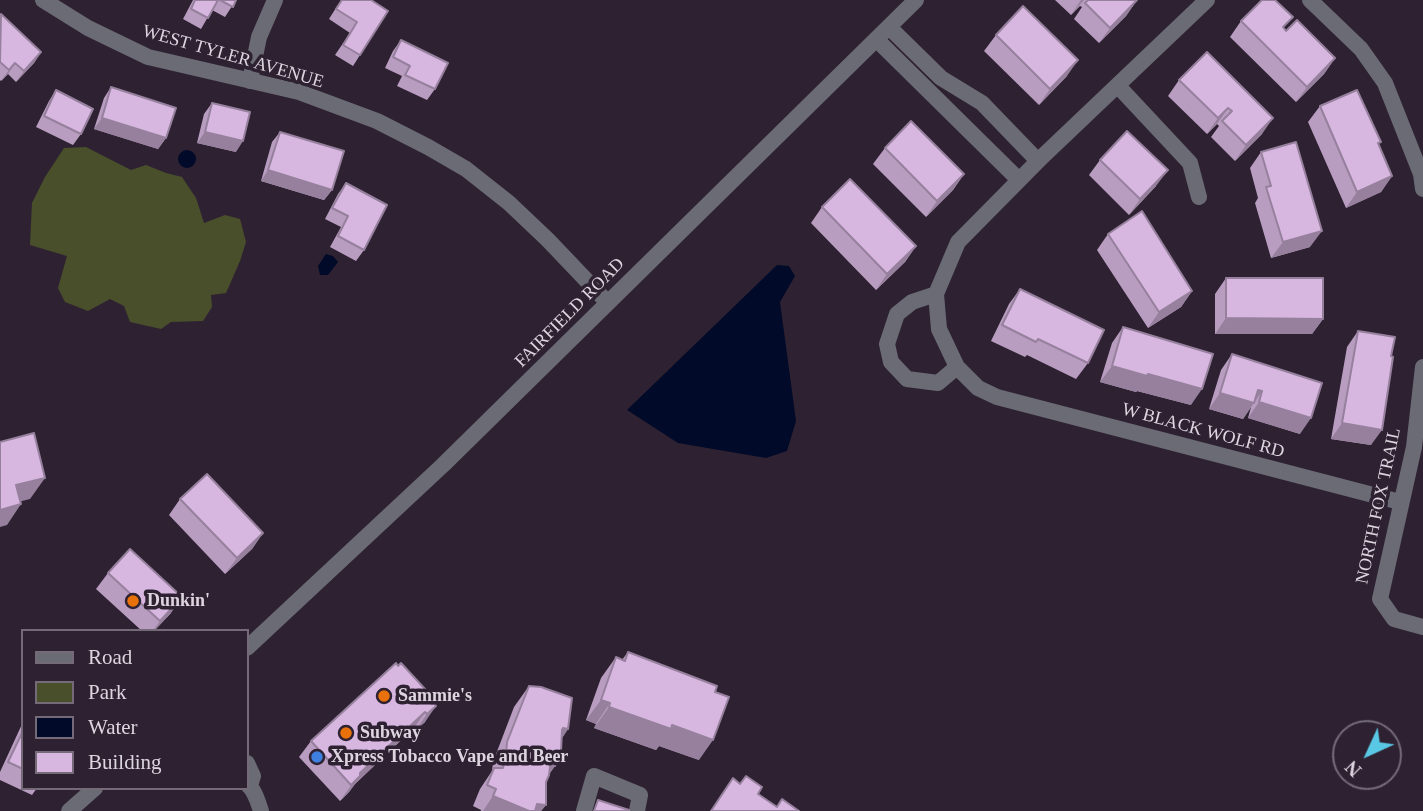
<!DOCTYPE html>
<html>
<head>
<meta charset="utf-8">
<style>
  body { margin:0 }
  #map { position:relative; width:1423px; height:811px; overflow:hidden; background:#2e2232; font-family:"Times New Roman",serif }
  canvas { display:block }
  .legend { position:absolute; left:21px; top:629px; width:228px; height:161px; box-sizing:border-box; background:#2e2232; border:2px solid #746a78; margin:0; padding:9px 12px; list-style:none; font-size:21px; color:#ddd5e0 }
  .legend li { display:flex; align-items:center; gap:14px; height:35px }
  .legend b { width:35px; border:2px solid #746a78 }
  .north { position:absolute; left:1332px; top:720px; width:70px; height:70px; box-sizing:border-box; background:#2e2232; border:2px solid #746a78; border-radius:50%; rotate:225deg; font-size:19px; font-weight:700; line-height:28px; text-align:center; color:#ddd5e0 }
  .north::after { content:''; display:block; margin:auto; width:24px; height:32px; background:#59c8e5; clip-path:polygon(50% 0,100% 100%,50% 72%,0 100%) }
</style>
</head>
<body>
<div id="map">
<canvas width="1423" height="811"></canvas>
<ul class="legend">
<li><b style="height:9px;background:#6b6b75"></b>Road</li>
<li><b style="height:19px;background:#4a4f2b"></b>Park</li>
<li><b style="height:19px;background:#010a29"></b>Water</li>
<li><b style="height:19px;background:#d7b7e0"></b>Building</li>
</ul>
<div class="north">N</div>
</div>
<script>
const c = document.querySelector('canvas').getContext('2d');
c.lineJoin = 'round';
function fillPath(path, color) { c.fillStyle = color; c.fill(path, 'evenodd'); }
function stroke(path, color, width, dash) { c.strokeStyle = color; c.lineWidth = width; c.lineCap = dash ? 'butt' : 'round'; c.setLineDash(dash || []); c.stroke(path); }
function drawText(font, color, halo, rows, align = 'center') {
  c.font = font + ' "Times New Roman",serif'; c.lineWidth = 7; c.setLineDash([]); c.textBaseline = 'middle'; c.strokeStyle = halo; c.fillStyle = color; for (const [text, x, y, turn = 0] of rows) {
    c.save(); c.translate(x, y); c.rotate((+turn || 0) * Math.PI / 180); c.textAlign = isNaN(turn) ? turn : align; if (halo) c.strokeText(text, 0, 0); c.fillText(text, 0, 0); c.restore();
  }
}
const green = new Path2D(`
  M86 147 131 170 146 165 166 173 182 177 196 198 204 223 225 215 240 219 246 242 240 261 226 293 211 295 212 307 203 321 171 322 161 329 130 322 124 306 110 299 88 311 65 302 58 288 67 256 30 245 32 203 45 177 64 148Z`);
const water = new Path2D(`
  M178 159a9 9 0 1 1 18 0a9 9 0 1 1-18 0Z
  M326 254 333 256 338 262 328 275H320L318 266Z
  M777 265 789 266 795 276 780 302 796 421 787 451 766 458 678 443 627 410Z`);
const minor = new Path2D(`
  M43 0 88 28 148 57 299 92 377 121 428 147 466 169 509 203 548 240 608 303
  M1207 0 1042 157 958 242 936 294 939 329 957 367 978 388 997 397 1400 502
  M1310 0 1361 49 1385 83 1421 174 1423 189
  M889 27 941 78 982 103 1038 161
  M876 39 1019 180
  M250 81 259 37 275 0
  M1118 86 1190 163 1199 197
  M936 294 912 302 897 314 887 344 891 362 907 379 938 383 957 367
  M1423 367 1414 447 1380 599 1394 619 1423 627
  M247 648 443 465 916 0
  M247 763 253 776 250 786
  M247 784C255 790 258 802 261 811
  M69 811 95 788
  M584 811 594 776 640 795 637 811`);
const wall = new Path2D(`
  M193 0H236L225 17 212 10 201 29 183 19Z
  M341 0H371L360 55 353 66 335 55 350 33 329 19Z
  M1055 0H1137L1126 16 1099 43 1074 19 1082 7 1080 6 1071 15Z
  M0 15 41 52 34 63 16 82 8 74 1 81 0 80Z
  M1241 21 1284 29 1335 58 1324 74 1296 102 1230 37Z
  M996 35 1067 76 1039 105 984 51Z
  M401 40 435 89 427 100 397 86 402 76 385 68 393 51Z
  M1207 52 1262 134 1235 161 1211 137 1219 126 1217 124 1207 134 1168 96 1179 80Z
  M111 87 166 138 158 149 94 129 104 98Z
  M56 90 81 134 73 145 36 127 49 101Z
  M212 103 236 152 197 143 204 114Z
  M1320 106 1379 145 1392 176 1381 192 1346 208 1308 122Z
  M280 132 332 190 324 200 261 181 272 142Z
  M885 148 964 174 953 190 926 217 873 164Z
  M1261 152 1310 247 1271 258 1255 203 1258 198 1250 168Z
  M1100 160 1156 186 1129 215 1089 175Z
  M346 183 364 250 356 261 330 247 341 227 325 219 338 194Z
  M822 207 916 246 905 262 876 290 811 223Z
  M1108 234 1192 291 1181 307 1148 328 1097 250Z
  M1226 278 1323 319 1312 334H1215V294Z
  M1020 289 1088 363 1076 379 1027 355 1025 357 991 341 1009 304Z
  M1123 327 1191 405 1137 391 1136 392 1100 382 1112 343Z
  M1358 331 1391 356 1371 445 1331 439 1347 347Z
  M1232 354 1300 434 1248 418 1251 407 1243 419 1209 409 1221 370Z
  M180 499 263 533 252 549 225 574 169 515Z
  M108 573 171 613 154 631H142L96 589Z
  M628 652 699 760 659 746 656 750 594 728 596 724 586 720 601 678 616 657 622 660Z
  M529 686 568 729 562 738 555 766 549 774 546 782V805L541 811H481V810L473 806 480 789 492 771 493 762 514 707Z
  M434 704 425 722 416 730 414 728 355 784 349 792 340 801 299 757 311 741Z
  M23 722V788H37L32 795 0 780V772Z`);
const shadedWall = new Path2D(`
  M1081 0H1084L1071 15Z
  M1137 0 1126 16 1099 43 1110 28Z
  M41 52 34 63 16 82 24 71Z
  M1335 58 1324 74 1296 102 1307 87Z
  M1078 60 1067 76 1039 105 1050 89Z
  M15 63 8 74 1 81 9 70Z
  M1228 108 1217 124 1207 134 1218 118Z
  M102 118 166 138 158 149 94 129Z
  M1273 118 1262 134 1235 161 1246 145Z
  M205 132 243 141 236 152 197 143Z
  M268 170 332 190 324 200 261 181Z
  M1168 170 1156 186 1129 215 1140 199Z
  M964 174 953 190 926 217 937 201Z
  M1392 176 1381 192 1346 208 1357 192Z
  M1322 231 1310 247 1271 258 1283 242Z
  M916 246 905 262 876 290 887 274Z
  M1192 291 1181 307 1148 328 1159 312Z
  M1226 318 1323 319 1312 334H1215Z
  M1112 366 1148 374 1202 389 1191 405 1137 391 1136 392 1100 382Z
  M1258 390 1262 391 1243 419 1209 409 1220 393Z
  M1259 402 1311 418 1300 434 1248 418Z
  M1342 423 1382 430 1371 445 1331 439Z
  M45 478 30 499 2 506 16 485Z
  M21 504 7 525 0 527V510Z
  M263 533 252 549 225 574 237 558Z
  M182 597 171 613 154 631H153L160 621Z
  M601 700 610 703 596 724 586 720Z
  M436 706 425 722 416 730 427 714Z
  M609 707 672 725 713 740 699 760 659 746 656 750 594 728Z
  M425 712 414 728 355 784 349 792 340 801 360 773Z
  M563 728 568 729 554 750Z
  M550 766H555L540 787Z
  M493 796 529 811H483Z
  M537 804 546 805 541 811H533Z`);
const building = new Path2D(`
  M195 0H218L208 18 191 9Z
  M220 0H236L233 7Z
  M342 0H371L388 11 360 55 343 45 357 22 336 9Z
  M1088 0H1137L1110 28 1085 3Z
  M1262 0H1275L1293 17 1283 27 1286 31 1297 20 1335 58 1307 87 1241 21Z
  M1023 6 1078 60 1050 89 996 35Z
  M1 14 41 52 24 71 15 63 9 70 0 62Z
  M401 40 448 63 435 89 405 75 410 66 393 57Z
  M1207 52 1273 118 1246 145 1222 121 1232 111 1228 108 1218 118 1179 80Z
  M111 87 176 108 166 138 102 118Z
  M56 90 93 109 81 134 44 116Z
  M1357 90 1381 142 1378 143 1392 176 1357 192 1320 106Z
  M212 103 250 112 243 141 205 132Z
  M911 121 964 174 937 201 885 148Z
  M1127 131 1168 170 1140 199 1100 160Z
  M280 132 344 151 332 190 268 170Z
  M1296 142 1322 231 1283 242 1266 187 1271 186 1261 152Z
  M850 179 916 246 887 274 822 207Z
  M346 183 387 205 364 250 338 236 348 216 332 208Z
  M1142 211 1192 291 1159 312 1108 234Z
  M1226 278H1323V319L1226 318Z
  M1020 289 1104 330 1088 363 1038 339 1036 342 1002 325Z
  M1123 327 1213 354 1202 389 1148 374 1147 376 1112 366Z
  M1358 331 1395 337 1391 356 1393 357 1382 430 1342 423Z
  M1232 354 1322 383 1311 418 1259 402 1262 391 1258 390 1254 403 1220 393Z
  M34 433 45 478 16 485 21 504 0 510V442Z
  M207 474 263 533 237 558 180 499Z
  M130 549 182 597 160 621 108 573Z
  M628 652 717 686 715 692 729 697 713 740 672 725 671 729 609 707 610 703 601 700 616 657 625 661Z
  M396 663 398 666 401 663 436 701 434 703 436 706 427 714 425 712 360 773V776L351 785 311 741Z
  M529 686 541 687 572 698 568 729 563 728 562 730 561 752 555 766H550L549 775 546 782V805L537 804 535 811H529L493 796 496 789 487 785 494 768H503L506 755 507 742Z
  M23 731V769L8 762Z
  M746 776 762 787 758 794 777 807 782 799 799 811H711L733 778 740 784Z
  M598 800 629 810V811H594Z`);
const markers = [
  [133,601,7,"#e8710a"],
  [384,696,7,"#e8710a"],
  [346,733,7,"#e8710a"],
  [317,757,7,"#3f7fe0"]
];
const streetNames = [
  ["WEST TYLER AVENUE",233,57,16],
  ["FAIRFIELD ROAD",570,313,-45],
  ["W BLACK WOLF RD",1203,431,15],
  ["NORTH FOX TRAIL",1379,506,-78]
];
const poiNames = [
  ["Dunkin'",147,601],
  ["Sammie's",398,696],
  ["Subway",360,733],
  ["Xpress Tobacco Vape and Beer",331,757]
];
fillPath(green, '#4a4f2b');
fillPath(water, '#010a29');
stroke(minor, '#6b6b75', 16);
fillPath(wall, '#b99dc1');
fillPath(shadedWall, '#96809d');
fillPath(building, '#d7b7e0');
stroke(building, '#96809d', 2);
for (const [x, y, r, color] of markers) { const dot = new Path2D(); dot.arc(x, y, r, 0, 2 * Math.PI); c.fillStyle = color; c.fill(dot); stroke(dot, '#2e2232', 2.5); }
drawText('18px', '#ddd5e0', '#2e2232', streetNames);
drawText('bold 18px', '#ddd5e0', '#2e2232', poiNames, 'left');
</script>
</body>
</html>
